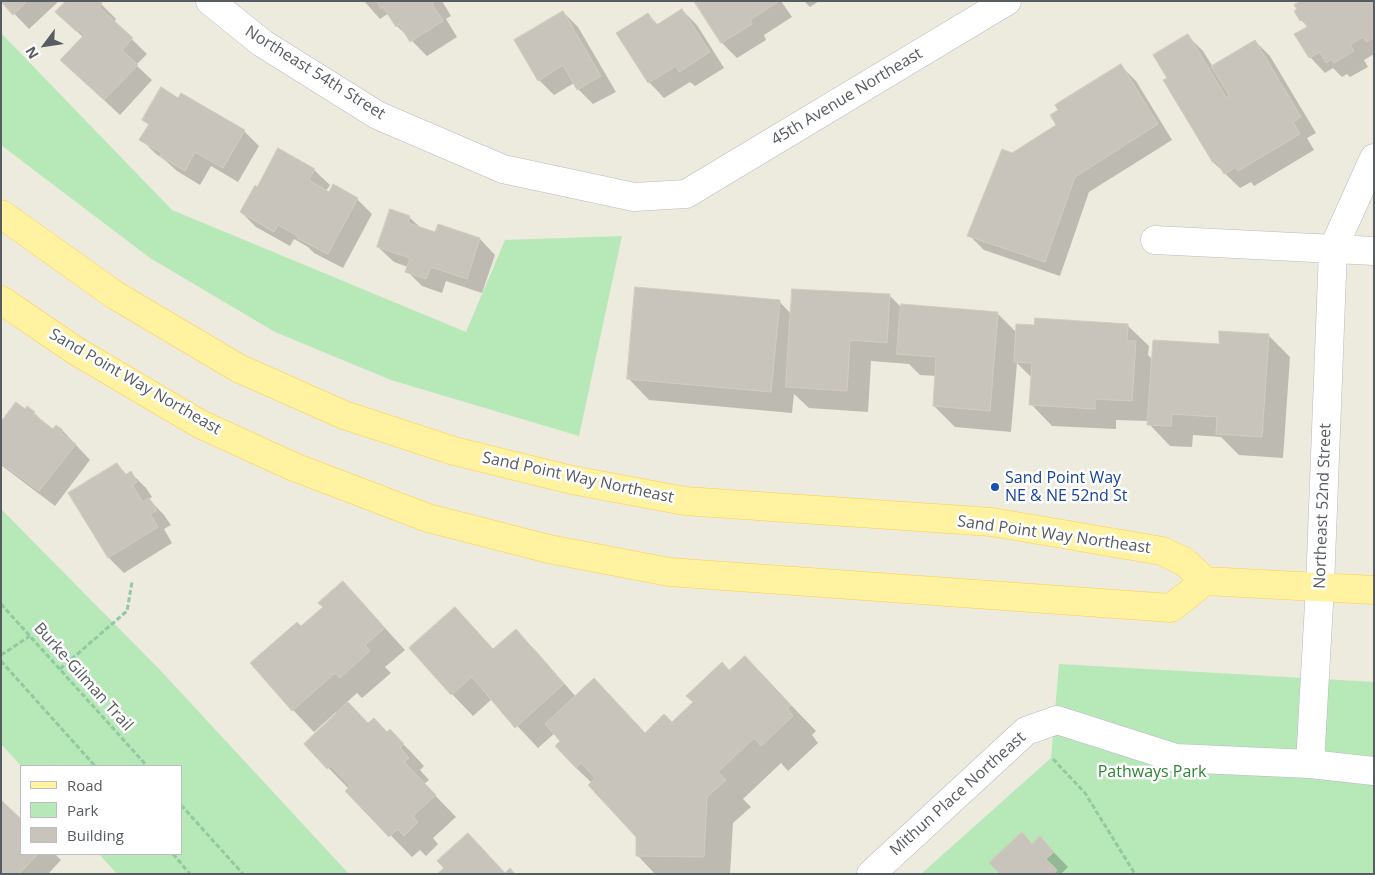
<!DOCTYPE html>
<html>
<head>
<meta charset="utf-8">
<style>
  body { margin:0 }
  #map { position:relative; width:1375px; height:875px; overflow:hidden; background:#edeade; font-family:"Open Sans",sans-serif }
  canvas { display:block }
  .frame { position:absolute; inset:0; border:2px solid #575c61; pointer-events:none }
  .legend { position:absolute; left:20px; top:765px; width:162px; height:90px; box-sizing:border-box; background:#fff; border:1px solid #bcbec0; margin:0; padding:6px 9px; list-style:none; font-size:15px; color:#575c61 }
  .legend li { display:flex; align-items:center; gap:10px; height:25px }
  .legend b { width:25px; border:1px solid #bcbec0 }
  .north { position:absolute; left:20px; top:20px; width:50px; height:50px; -webkit-text-stroke:4px #fff; paint-order:stroke; rotate:239deg; font-size:14px; font-weight:700; line-height:20px; text-align:center; color:#575c61 }
  .north::after { content:''; display:block; margin:auto; width:18px; height:22px; background:#575c61; clip-path:polygon(50% 0,100% 100%,50% 72%,0 100%) }
</style>
</head>
<body>
<div id="map">
<canvas width="1375" height="875"></canvas>
<div class="frame"></div>
<ul class="legend">
<li><b style="height:6px;background:#fff2a1"></b>Road</li>
<li><b style="height:14px;background:#b7e8b8"></b>Park</li>
<li><b style="height:14px;background:#c8c4bb"></b>Building</li>
</ul>
<div class="north">N</div>
</div>
<script>
const c = document.querySelector('canvas').getContext('2d');
c.lineJoin = 'round';
function fillPath(path, color) { c.fillStyle = color; c.fill(path, 'evenodd'); }
function stroke(path, color, width, dash) { c.strokeStyle = color; c.lineWidth = width; c.lineCap = dash ? 'butt' : 'round'; c.setLineDash(dash || []); c.stroke(path); }
function drawText(font, color, halo, rows, align = 'center') {
  c.font = font + ' "Open Sans",sans-serif'; c.lineWidth = 5; c.setLineDash([]); c.textBaseline = 'middle'; c.strokeStyle = halo; c.fillStyle = color; for (const [text, x, y, turn = 0] of rows) {
    c.save(); c.translate(x, y); c.rotate((+turn || 0) * Math.PI / 180); c.textAlign = isNaN(turn) ? turn : align; if (halo) c.strokeText(text, 0, 0); c.fillText(text, 0, 0); c.restore();
  }
}
const green = new Path2D(`
  M1 33 172 210 466 332 505 240 622 236 579 436 391 380 275 332 150 258 1 145Z
  M1 509 161 671 349 874H117L99 854H181V766H21L1 744Z
  M1059 664 1374 682V874H921L1051 758Z`);
const shadow = new Path2D(`
  M2 1H59L29 29Z
  M98 1 116 19 114 22 147 54 136 65 152 80 120 115 77 75 83 37 72 27Z
  M364 1H442L451 16 446 19 457 37 427 56 397 26 389 13 380 19Z
  M696 1H781L792 17 764 35 766 40 737 58 722 43Z
  M804 1H819L810 7Z
  M1374 1V54L1364 60 1368 67 1350 77 1347 74 1342 77 1333 68 1325 73 1310 57 1308 27 1301 20 1295 11Z
  M682 10 697 25 724 68 695 86 690 82 664 98 649 82 618 33 648 14 658 25Z
  M563 12 578 27 616 92 593 104 578 89 574 83 554 95 539 80Z
  M1188 36 1203 51 1213 67 1255 41 1270 56 1316 133 1307 138 1314 150 1254 186 1251 182 1240 188 1214 163 1165 81 1169 78Z
  M1121 66 1136 81 1172 140 1089 192 1060 276 984 250 969 235 1012 154 1058 125 1060 110Z
  M182 94 244 131 259 146 238 182 211 166 200 185 177 171 166 161 156 154 141 139 149 125 144 119 179 100Z
  M279 150 314 170 330 185 326 191 330 193 334 186 357 199 372 214 343 268 314 253 308 247 294 239 290 246 256 227 241 212 257 188Z
  M409 217 421 228 436 234 439 226 480 239 495 255 482 293 446 281 442 293 422 286 407 271 408 267 394 262 378 247Z
  M890 296 902 308 997 313 1017 333 1127 325 1149 346 1148 355 1153 360 1268 335 1290 357 1283 458 1239 455 1221 437 1193 435 1192 447 1170 446 1149 424V421L1116 420V429L1052 426 1031 404 1032 378 1017 363 1011 432 955 427 934 406 936 376 920 375 909 364 871 361 868 412 809 408 794 394 792 413 649 400 628 378 779 301 791 314Z
  M25 410 34 413 53 430 56 426 63 431 90 460 55 506 1 465V424Z
  M117 464 127 475 131 473 146 488 152 497 149 499 164 515 171 525 164 529 172 543 124 573 109 558 70 494Z
  M343 582 405 650 385 667 391 673 362 698 357 693 347 702 369 724 388 733 390 731 411 752 424 766 420 770 429 780 424 784 456 817 433 838 438 844 426 856 420 850 412 857 347 791 349 789 305 744 338 714 336 712 314 732 293 710 301 627 324 607Z
  M455 608 494 650 516 631 537 652 576 697 620 706 646 734 672 724 745 657 816 731 812 735 818 743 788 771 781 763 743 799 751 807 733 823 730 874H655L638 856V836L592 783 576 768 562 741 555 733 538 748 492 699 473 716 452 694Z
  M1 802 21 821V854H55L61 860 48 874H1Z
  M1040 838 1068 867 1061 874H1001Z`);
const building = new Path2D(`
  M1 1H27L13 15Z
  M66 1H100L102 3 99 7 133 38 122 50 138 65 104 100 60 60 84 35 78 29 77 32 55 12Z
  M377 1H435L432 4 443 21 410 42 399 24 396 27 383 7 381 8Z
  M694 1H777L778 2 750 20 752 24 721 43Z
  M1301 1H1374V38L1366 42 1363 37 1350 45 1354 51 1334 63 1332 59 1326 63 1320 52 1309 58 1294 34 1307 27 1303 19 1300 21 1294 11 1297 9 1294 5Z
  M682 9 710 52 679 72 676 66 648 83 616 33 648 13 656 25Z
  M563 11 601 76 577 90 563 65 538 81 514 40Z
  M1188 34 1226 97 1229 95 1211 66 1255 40 1301 117 1293 122 1300 134 1238 171 1236 167 1224 174 1216 161 1213 163 1163 80 1167 78 1153 55Z
  M1121 64 1158 124 1075 177 1045 262 967 236 1002 149 1012 153 1056 125 1050 115 1058 110 1055 105Z
  M161 87 178 98 181 93 245 130 223 168 195 152 185 171 160 156 162 153 139 140 149 124 142 120Z
  M278 148 315 169 309 180 329 192 333 184 358 198 328 254 297 238 298 236 278 225 274 232 240 212 255 185 257 187Z
  M390 209 410 216 408 223 435 232 438 224 480 238 467 279 431 267 426 279 405 272 410 258 377 247Z
  M635 287 780 300 771 392 627 379Z
  M792 289 890 294 887 343 850 340 847 391 786 387Z
  M901 304 998 312 990 411 933 406 936 357 897 354Z
  M1035 318 1128 324 1127 341H1136L1132 401 1095 399V409L1029 405 1032 363 1014 362 1016 324 1034 325Z
  M1219 331 1269 334 1262 437 1216 434 1217 417 1172 414 1171 426 1147 425 1153 340 1219 344Z
  M16 402 25 409 27 406 35 412 33 414 53 429 56 425 63 430 61 433 76 444 39 491 1 463V422Z
  M117 463 125 475 131 471 137 482 132 485 143 502 149 498 157 510 150 514 158 527 108 558 68 493Z
  M343 581 385 628 365 645 370 651 340 678 335 673 292 711 250 663 297 622 301 626 323 607 318 603Z
  M455 607 493 649 516 629 564 684 515 728 472 677 451 695 409 648Z
  M745 656 791 705 787 708 793 716 761 746 754 738 718 772 726 780 707 797 704 857 636 856V837L588 785 595 778 581 763 576 768 555 746 560 741 545 724 594 678 645 733 664 714 672 722 693 702 686 696 722 662 729 670Z
  M348 702 368 723 374 718 387 732 390 729 404 744 400 748 409 758 404 762 436 795 413 816 418 822 404 836 398 829 389 837 345 791 350 786 331 766 327 769 304 744Z
  M1 800 21 819V854H38L19 874H1Z
  M1022 832 1032 844 1040 836 1054 852 1046 859 1057 870 1054 874H1000L989 863Z
  M468 833 505 873 510 868 515 874H437L444 868 437 861Z`);
const path = new Path2D(`
  M1 604 147 766
  M1 655 30 636
  M1 661 95 766
  M60 669 127 611 132 582
  M1053 759 1085 793 1135 874
  M181 805 243 874
  M173 854 190 874`);
const street = new Path2D(`
  M210 1 262 43 377 115 503 169 634 197 686 194 1007 1
  M1155 240 1374 251
  M1310 764 1320 586 1333 249 1374 158
  M871 874 1026 731 1057 720 1176 758 1310 764 1374 771`);
const primary = new Path2D(`
  M1 214 115 295 238 368 344 415 454 451 572 480 685 501 992 522 1162 551 1185 562 1205 581
  M1 300 76 351 200 424 294 467 428 518 549 549 669 572 1171 608 1205 581 1374 590`);
const markers = [
  [995,487,5,"#1a4fb4"]
];
const streetNames = [
  ["Northeast 54th Street",315,73,32],
  ["45th Avenue Northeast",847,97,-31],
  ["Sand Point Way Northeast",135,382,30],
  ["Sand Point Way Northeast",578,478,12],
  ["Northeast 52nd Street",1323,506,-88],
  ["Sand Point Way Northeast",1054,535,8],
  ["Burke-Gilman Trail",83,677,48],
  ["Mithun Place Northeast",958,794,-42]
];
const transitNames = [
  ["Sand Point Way",1005,478],
  ["NE & NE 52nd St",1005,496]
];
const parkNames = [
  ["Pathways Park",1152,772]
];
fillPath(green, '#b7e8b8');
fillPath(shadow, '#0003');
fillPath(building, '#c8c4bb');
stroke(building, '#d2ccbc', 1);
stroke(street, '#b7babf', 29);
stroke(primary, '#ffcf45', 29);
stroke(path, '#90c9a2', 3, [5, 2.5]);
stroke(street, '#fff', 28);
stroke(primary, '#fff2a1', 28);
for (const [x, y, r, color] of markers) { const dot = new Path2D(); dot.arc(x, y, r, 0, 2 * Math.PI); c.fillStyle = color; c.fill(dot); stroke(dot, '#fff', 2); }
drawText('16px', '#575c61', '#fff', streetNames);
drawText('16px', '#164399', '#fff', transitNames, 'left');
drawText('16px', '#2b8531', '#fff', parkNames);
</script>
</body>
</html>
